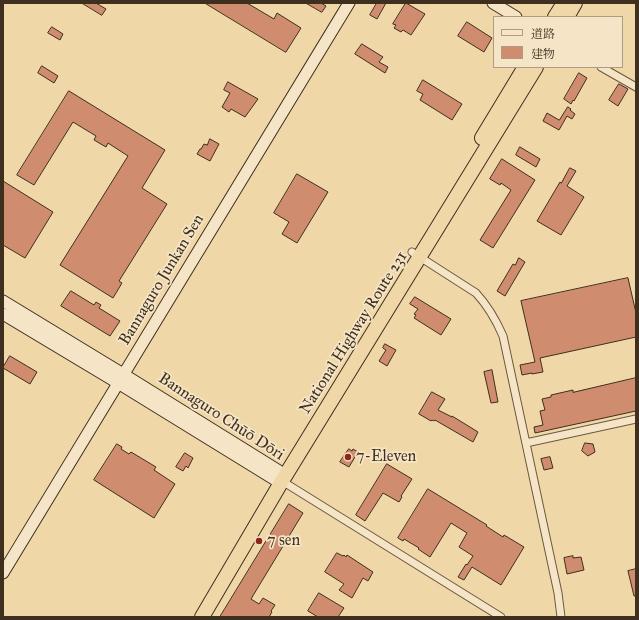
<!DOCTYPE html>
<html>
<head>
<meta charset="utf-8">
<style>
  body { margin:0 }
  #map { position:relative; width:639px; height:620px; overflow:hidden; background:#f0d7a8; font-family:"IM FELL Great Primer","Noto Serif JP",serif }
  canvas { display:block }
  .frame { position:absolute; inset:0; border:4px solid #3e2f1f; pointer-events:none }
  .legend { position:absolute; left:493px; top:16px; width:130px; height:52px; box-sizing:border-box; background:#f5e5c6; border:1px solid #ac9c83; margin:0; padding:5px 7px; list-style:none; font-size:12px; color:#3e2f1f }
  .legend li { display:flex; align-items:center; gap:8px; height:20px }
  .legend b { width:20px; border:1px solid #ac9c83 }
</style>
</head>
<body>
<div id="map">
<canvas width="639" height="620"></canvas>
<div class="frame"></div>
<ul class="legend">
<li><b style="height:5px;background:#f5e5c6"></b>道路</li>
<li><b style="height:11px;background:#cf8c6e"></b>建物</li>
</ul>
</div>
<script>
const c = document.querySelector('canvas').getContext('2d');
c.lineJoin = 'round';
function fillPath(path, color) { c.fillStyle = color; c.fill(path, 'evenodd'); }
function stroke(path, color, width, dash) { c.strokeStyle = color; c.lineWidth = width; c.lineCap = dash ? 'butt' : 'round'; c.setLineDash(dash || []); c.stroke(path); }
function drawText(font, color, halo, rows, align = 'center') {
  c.font = font + ' "IM FELL Great Primer",serif'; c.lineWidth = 3.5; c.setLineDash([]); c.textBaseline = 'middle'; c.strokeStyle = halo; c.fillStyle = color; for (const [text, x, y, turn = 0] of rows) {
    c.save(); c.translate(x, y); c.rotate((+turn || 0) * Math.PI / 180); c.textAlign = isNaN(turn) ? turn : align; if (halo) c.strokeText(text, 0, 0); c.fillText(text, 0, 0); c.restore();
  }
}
const building = new Path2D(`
  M82 3H96L106 9 102 15Z
  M205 3H247L274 19 277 13 301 28 286 52Z
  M306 3H321L326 6 322 12Z
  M377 3H386L377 19 370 15Z
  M406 3 425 14 411 35 403 30 401 32 394 28 396 25 393 24Z
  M467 22 492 38 484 52 458 36Z
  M52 27 63 34 60 40 48 33Z
  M362 44 383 57 379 62 388 67 385 73 355 54Z
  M42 66 58 76 54 83 38 73Z
  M579 73 587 78 574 101 573 100 571 104 564 99Z
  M423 80 462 104 452 120 420 100 423 94 417 91Z
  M228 82 258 99 245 117 231 109 229 112 222 107 230 93 224 90Z
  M619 84 628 89 618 106 609 100Z
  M69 91 165 150 142 188 167 204 119 281 122 283 113 298 60 265 128 156 108 143 106 147 94 140 96 136 73 122 34 185 17 175Z
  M568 107 571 109 570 110 575 114 572 119 567 116 559 130 543 121 547 113 559 120Z
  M210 139 219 144 210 161 197 154 200 149H201L204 144 207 145Z
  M520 147 540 159 536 167 516 155Z
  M502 159 535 180 493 248 480 240 511 190 501 183 500 185 490 179Z
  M570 168 576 171 567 186 584 197 561 235 537 221 560 182 561 183Z
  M297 174 328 192 297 243 282 234 289 222 274 213Z
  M3 181 53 212 25 258 3 245Z
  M519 258 525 262 505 296 497 291 513 264 515 265Z
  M628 278 636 313V337L540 358 543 372 532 374V373L522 375 520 365 535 362 521 301Z
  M71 291 94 305 96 302 101 305 99 308 120 321 110 336 61 306Z
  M415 297 451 319 441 335 414 318 416 315 414 314 418 309 410 304Z
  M385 344 396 350 387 366 379 361 386 350 383 348Z
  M10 356 37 372 30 384 3 368Z
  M492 370 498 402 491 403 484 372Z
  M636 378V411L535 433 534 427 543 425 540 411 545 410 542 399 551 397V395L573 390V392Z
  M432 392 445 399 438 410 452 417V416L478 432 473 442 435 420 434 421 432 420 431 421 419 414Z
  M585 443 593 444 595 452 588 456 582 451Z
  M117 444 122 447 121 449 129 454 131 452 156 467 154 470 175 484 154 518 94 480Z
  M349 449 352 451 353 449 358 452 349 467 340 462Z
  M185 453 193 458 188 468 186 466 183 471 176 467Z
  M550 457 553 468 544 470 541 459Z
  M387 464 412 479 401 496 402 497 399 502 383 493 365 521 356 515Z
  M428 489 487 525 486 526 503 537 504 535 524 547 501 585 472 567 464 580 458 577 466 564 467 565 473 556 459 547 467 533 451 523 430 557 418 549 419 548 404 539 403 541 398 538Z
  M289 504 303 513 251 599 259 604 263 598 275 605 271 611 272 612 269 617H220Z
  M337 553 343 556 344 555 346 557 347 555 373 572 368 581 363 578 352 598 339 590 344 584 325 572Z
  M573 556V558L581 557 584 570 567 574 564 558Z
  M636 569V596H634L628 571Z
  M319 593 344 608 338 617H318L308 611Z`);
const street = new Path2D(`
  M601 67 636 87
  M412 252 476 293C488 306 496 320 503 336L558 593 561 617
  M526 443 636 419
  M282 481 501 617`);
const secondary = new Path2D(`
  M493 3 516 17
  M3 301 123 374 279 471 282 481
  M3 314 118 383 274 479 282 481
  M3 573 349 3`);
const highway = new Path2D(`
  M555 17 564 3
  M567 17 575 3
  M482 138 525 67
  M202 617 282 481 536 67`);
const markers = [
  [348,457,4,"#8f2418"],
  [259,541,4,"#8f2418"]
];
const streetNames = [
  ["Bannaguro Junkan Sen",162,280,-59],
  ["National Highway Route 231",354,333,-58],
  ["Bannaguro Chūō Dōri",221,417,33]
];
const poiNames = [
  ["7-Eleven",356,457],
  ["7 sen",267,541]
];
fillPath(building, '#cf8c6e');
stroke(building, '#3e2f1f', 1);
stroke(street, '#6a5941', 9);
stroke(secondary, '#3e2f1f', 13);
stroke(highway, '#3e2f1f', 16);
stroke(street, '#f5e5c6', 7);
stroke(secondary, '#f5e5c6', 11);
stroke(highway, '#f0d7a8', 14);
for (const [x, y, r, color] of markers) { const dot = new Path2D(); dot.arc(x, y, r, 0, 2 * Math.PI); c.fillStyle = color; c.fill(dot); stroke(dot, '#f5e5c6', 1.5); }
drawText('16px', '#3e2f1f', '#f5e5c6', streetNames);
drawText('16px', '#3e2f1f', '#f5e5c6', poiNames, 'left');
</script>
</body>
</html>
